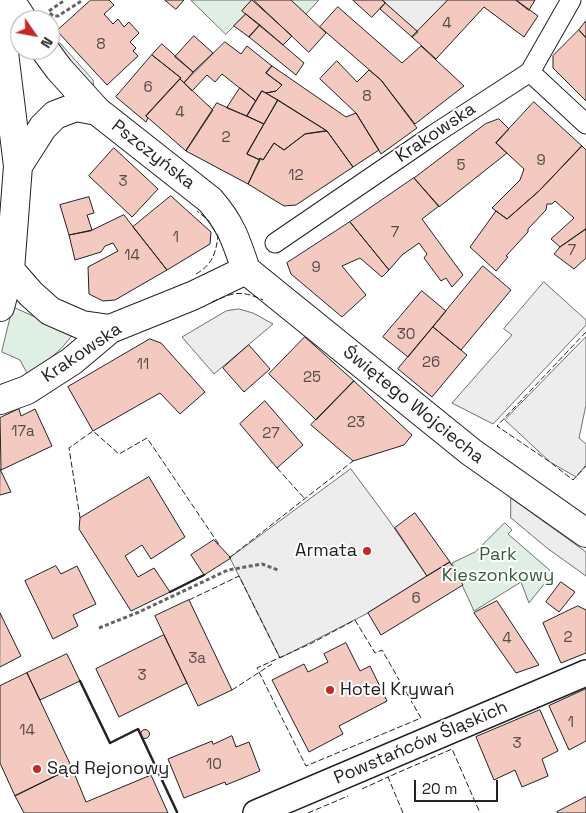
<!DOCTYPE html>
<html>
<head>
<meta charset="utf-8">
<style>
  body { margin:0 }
  #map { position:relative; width:586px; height:813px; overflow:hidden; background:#fff; font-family:"Space Grotesk",sans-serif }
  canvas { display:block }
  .north { position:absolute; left:10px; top:10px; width:50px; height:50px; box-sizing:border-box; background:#fff; border:1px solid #a7a7a7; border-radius:50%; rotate:123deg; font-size:14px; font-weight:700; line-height:20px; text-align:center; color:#222 }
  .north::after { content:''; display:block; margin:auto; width:18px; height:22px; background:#c62828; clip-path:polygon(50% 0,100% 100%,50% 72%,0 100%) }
  .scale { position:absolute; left:414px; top:780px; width:84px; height:22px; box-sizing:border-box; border:2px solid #222; border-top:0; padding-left:6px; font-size:15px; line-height:18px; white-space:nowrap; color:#222; -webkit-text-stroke:4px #fff; paint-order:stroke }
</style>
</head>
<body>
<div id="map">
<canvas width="586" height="813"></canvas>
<div class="north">N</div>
<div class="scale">20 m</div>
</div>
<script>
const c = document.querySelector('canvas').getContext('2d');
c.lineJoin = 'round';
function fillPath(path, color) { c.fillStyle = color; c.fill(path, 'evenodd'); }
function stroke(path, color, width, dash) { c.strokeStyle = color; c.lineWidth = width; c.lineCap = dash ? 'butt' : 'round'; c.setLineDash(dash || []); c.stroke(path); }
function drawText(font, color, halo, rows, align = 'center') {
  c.font = font + ' "Space Grotesk",sans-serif'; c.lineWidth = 4; c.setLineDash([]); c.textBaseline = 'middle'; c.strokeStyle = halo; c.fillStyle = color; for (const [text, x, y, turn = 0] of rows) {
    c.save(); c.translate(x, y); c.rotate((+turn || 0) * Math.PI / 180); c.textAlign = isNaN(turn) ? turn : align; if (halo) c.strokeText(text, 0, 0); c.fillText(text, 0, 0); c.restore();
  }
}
const green = new Path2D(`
  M191 0H252L242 11 246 14 226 34Z
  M291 0H319L306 14Z
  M13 307 73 334C59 353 47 362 27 373L20 360 2 352Z
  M505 523 512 530 508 534 553 573 529 603 521 582 474 611 452 563 475 552Z`);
const parking = new Path2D(`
  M382 0H448L418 32Z
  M60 43 93 80 95 96 52 50Z
  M544 282 586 320V325L493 424 452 403 512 335 504 329Z
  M239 309 253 313 273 324 214 374 182 337 226 311Z
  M586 337V405L579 438 586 444V465L576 477 550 462 505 420Z
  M351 469 388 519 427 576 368 613 280 658 230 558Z
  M511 498 586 552V576L547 548 511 518Z`);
const building = new Path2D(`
  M91 0H109L114 5 104 14 113 24 118 19 124 27 129 22 139 33 130 42 136 48 133 51 138 56 107 85 57 31Z
  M165 0H184L176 9Z
  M252 0 292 36 283 45 242 11Z
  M254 0H291L326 33 309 52Z
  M353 0H382L385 3 372 17Z
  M382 0 418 32 412 37 380 9 385 3Z
  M448 0H516L538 16 524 37 484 7 436 59 412 37Z
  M516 0H535L529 10Z
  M338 7 402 63 421 46 464 86 415 124 381 80 320 27Z
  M246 14 260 25 249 37 234 26Z
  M586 21V38L579 30Z
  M260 25 304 63 296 75 249 37Z
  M579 30 586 38V101L553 68V56Z
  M194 36 213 53 193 72 175 57Z
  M225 42 241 54 247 46 272 66 266 73 282 85 276 91 266 93 262 91 256 101 222 74 215 82 207 75 192 91 184 83Z
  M162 44 193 72 184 83 180 79 181 78 152 55Z
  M152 55 181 78 146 116 148 118 146 122 116 97Z
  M337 61 357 82 369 70 381 80 417 128 381 154 356 113 320 79Z
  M272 66 346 117 356 113 379 150 353 167 327 131 266 93 276 91 282 85 266 73Z
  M180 79 213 110 186 151 146 116Z
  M240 88 256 101 247 116 227 108Z
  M262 91 278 100 264 124 247 116Z
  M278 100 327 131 305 134 284 150 274 143 263 160 260 158V160L247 154Z
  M534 102 582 146 539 191 507 219 492 208 520 180 524 169 496 143Z
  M217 103 264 124 247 154 260 160 248 184 186 151Z
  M499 119 509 129 496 143 507 153 439 207 414 178 485 124Z
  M327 131 353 167 296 205 284 206 248 184 260 158 263 160 274 143 284 150 305 134Z
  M582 146 586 150V229L560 247 551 239 574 218 555 201 552 204H547L546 210 528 229V232L506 256 508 257 496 271 470 247 496 211 507 219 539 191Z
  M114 148 158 189 132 217 89 176Z
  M414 178 439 206 422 219 463 275 452 287 446 278 441 281 424 258 427 254 419 243 402 255 389 270 350 222Z
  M171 196 211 232 210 244 167 270 133 227Z
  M89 197 94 213 87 215 92 230 69 235 60 205Z
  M124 215 167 270 115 300 103 301 89 294 88 267 118 251 113 243 105 246 101 252 75 260 69 235 90 231Z
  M350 222 389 270 382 277 360 258 342 266 366 295 342 317 291 274 287 263Z
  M586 229V258L574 269 554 254 560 247Z
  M483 266 511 290 461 350 433 327Z
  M422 291 446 311 408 357 383 337Z
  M433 327 467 355 432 397 398 369Z
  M305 337 354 381 316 420 269 374Z
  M150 339 161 343 205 392 180 414 160 393 93 431 68 387Z
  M249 345 270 369 244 392 223 368Z
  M354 381 412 435 404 445 353 461 311 425Z
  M265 401 303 445 277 468 240 424Z
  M19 409 21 416 35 409 52 446 1 470 0 418Z
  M0 469 11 492 0 495Z
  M149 477 185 537 151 559 142 545 125 556 138 577 154 568 170 592 131 611 79 529 80 518Z
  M415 513 450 562 427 576 395 528Z
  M214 540 231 558 204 575 191 555Z
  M450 562 463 585 381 635 368 613Z
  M56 566 61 574 77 566 96 604 73 615 78 626 53 639 25 581Z
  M561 582 575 592 559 612 546 602Z
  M189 600 232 690 198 706 155 616Z
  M497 601 539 665 516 673 474 613Z
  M578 606 586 610V653L561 663 543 623Z
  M0 613 21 656 0 667Z
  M164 635 187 683 119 717 96 669Z
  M346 643 360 671 370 666 387 701 339 726 343 734 309 752 272 680 304 664 308 672 328 662 324 654Z
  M67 654 80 681 40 700 27 673Z
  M27 673 72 768 15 796 0 763V686Z
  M586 689V741L569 750 549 706Z
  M540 710 558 751 542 759 548 776 522 787 515 770 494 780 476 737Z
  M140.5 734a4.5 4.5 0 1 1 9 0a4.5 4.5 0 1 1-9 0Z
  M232 736 236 747 249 742 260 771 226 785 225 782 184 798 168 759 212 741 213 744Z
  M72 768 86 802 151 775 168 813H24L15 796Z
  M586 797V813H558L557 812Z`);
const path = new Path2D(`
  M49 11 65 0
  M50 13 53 16H58L83 0
  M99 628 139 612 228 570 262 564 278 570`);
const pedestrian = new Path2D(`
  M530 72 586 124
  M275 243 433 135 530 72 571 0`);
const minor = new Path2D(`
  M256 813 586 673`);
const tertiary = new Path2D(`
  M10 0 23 20
  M0 20 18 166 10 270 0 307
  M45 50 59 69 97 111 210 200C231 224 236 240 246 270
  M18 166 43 127 55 115 76 107 97 111
  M10 270 31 294 50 311 82 325 110 329
  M246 270 471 452 586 533
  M0 400 27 390 72 361 110 329 192 296 246 270`);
const fence = new Path2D(`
  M196 274C212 265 216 253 218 236L208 220 197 211
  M212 302C234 292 241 290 263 300
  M586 332 497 426 550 462 573 480 586 466
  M277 468 305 499
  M80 518 69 448 93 431 119 454 147 438 220 546
  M229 558 353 461
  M189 600 239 576 280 658
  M355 620 375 653 382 650 421 718 306 766 257 668 312 643Z
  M232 690 272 664
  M362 789 388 777
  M308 813 348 796
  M403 813 388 777 452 749 480 813`);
const wall = new Path2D(`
  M170 592 204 575
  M80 681 110 743 138 729 177 812`);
const markers = [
  [367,551,5,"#c62828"],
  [330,690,5,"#c62828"],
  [37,769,5,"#c62828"]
];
const numberNames = [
  ["4",447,24],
  ["8",101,45],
  ["6",148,88],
  ["8",367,97],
  ["4",180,113],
  ["2",226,138],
  ["9",541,161],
  ["5",461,166],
  ["12",296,176],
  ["3",123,182],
  ["7",395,233],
  ["1",176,238],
  ["7",572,251],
  ["14",132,256],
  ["9",316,268],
  ["30",406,335],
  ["26",431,363],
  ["11",143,365],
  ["25",312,378],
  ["23",356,423],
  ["17a",23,432],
  ["27",271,434],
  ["6",416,599],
  ["2",568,638],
  ["4",507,639],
  ["3a",197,659],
  ["3",142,676],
  ["1",571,723],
  ["14",27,731],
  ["3",517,744],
  ["10",214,765]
];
const streetNames = [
  ["Krakowska",436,133,-34],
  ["Pszczyńska",153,155,38],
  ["Krakowska",82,353,-34],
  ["Świętego Wojciecha",413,405,39],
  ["Powstańców Śląskich",421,743,-23]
];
const poiNames = [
  ["Armata",357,551,"right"],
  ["Hotel Krywań",340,690],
  ["Sąd Rejonowy",47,769]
];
const parkNames = [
  ["Park",498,555],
  ["Kieszonkowy",498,576]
];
fillPath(green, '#e0efe3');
stroke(green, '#6f6f6f', 1);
fillPath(parking, '#ededed');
stroke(parking, '#6f6f6f', 1);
fillPath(building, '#f3c9c0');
stroke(building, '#222', 1);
stroke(pedestrian, '#222', 21);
stroke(minor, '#222', 28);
stroke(tertiary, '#222', 30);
stroke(path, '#646464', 3, [4, 2.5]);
stroke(pedestrian, '#fff', 19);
stroke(minor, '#fff', 25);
stroke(tertiary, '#fff', 28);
stroke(fence, '#222', 1, [6, 2.5]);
stroke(wall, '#222', 2.5);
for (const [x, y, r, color] of markers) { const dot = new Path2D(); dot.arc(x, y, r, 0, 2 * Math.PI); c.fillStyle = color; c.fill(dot); stroke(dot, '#fff', 2); }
drawText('15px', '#564c4a', null, numberNames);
drawText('18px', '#222', '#fff', streetNames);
drawText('18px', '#222', '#fff', poiNames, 'left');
drawText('18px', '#2f5e38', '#fff', parkNames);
</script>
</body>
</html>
